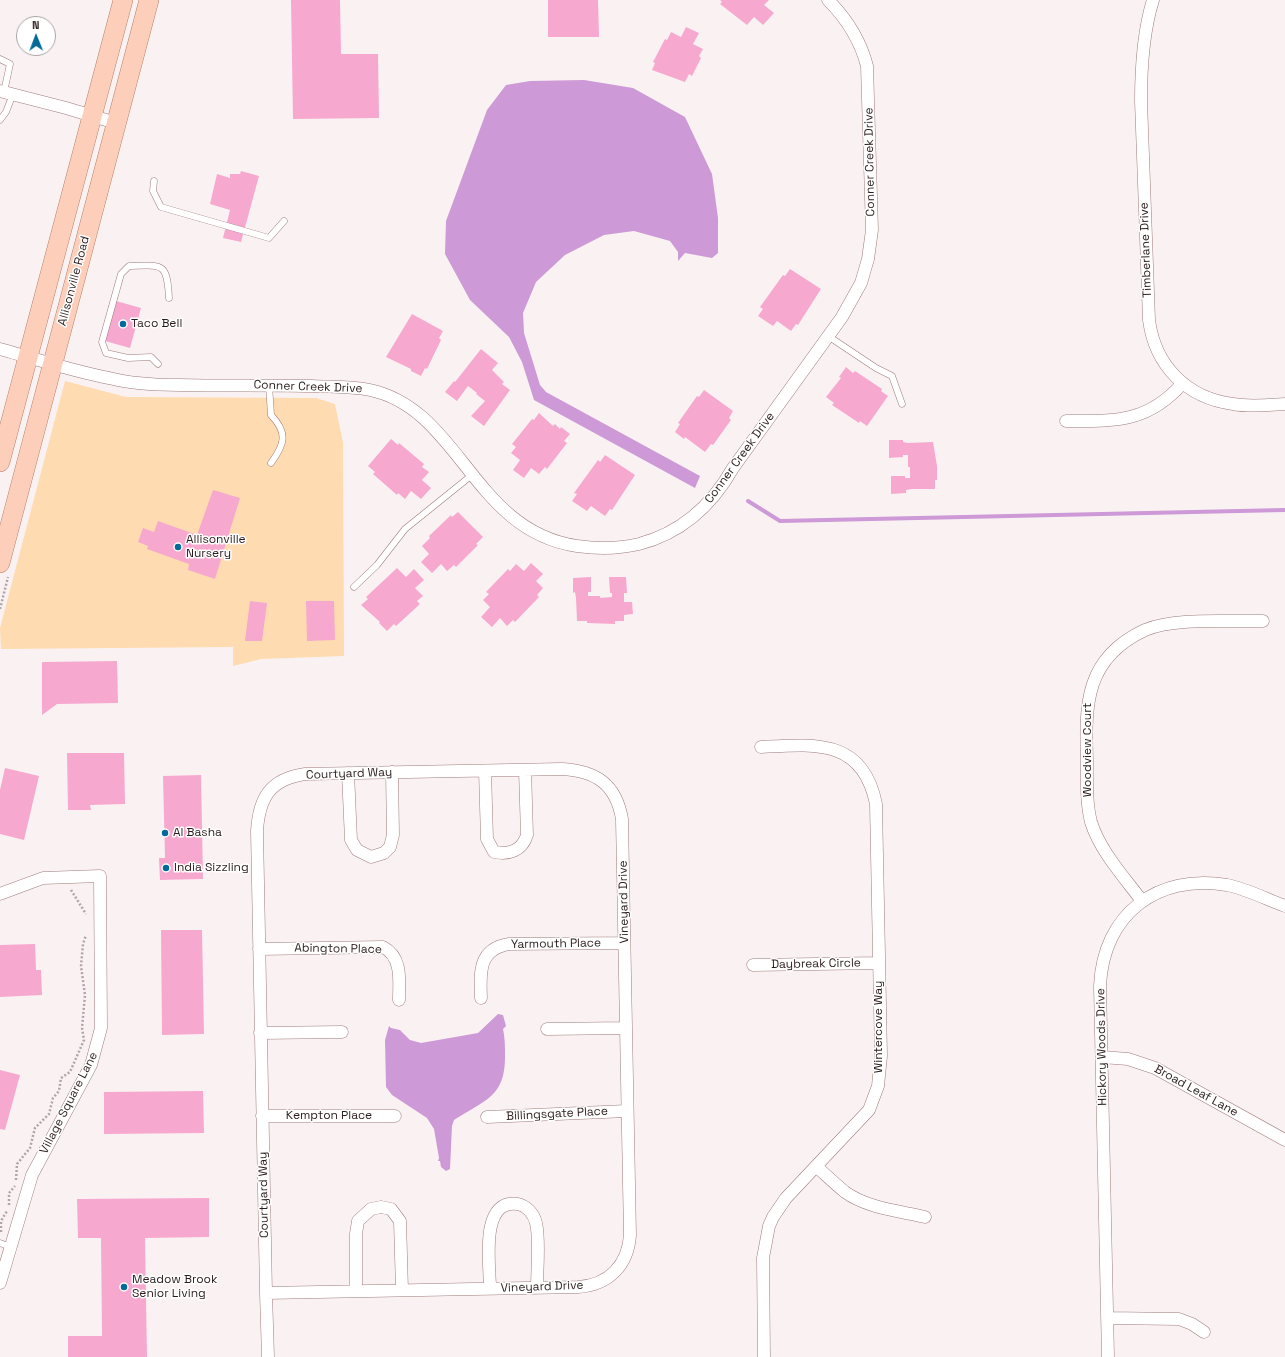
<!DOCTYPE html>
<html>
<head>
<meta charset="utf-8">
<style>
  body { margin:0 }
  #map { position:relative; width:1285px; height:1357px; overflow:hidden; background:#faf2f2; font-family:"Space Grotesk",sans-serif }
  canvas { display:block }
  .north { position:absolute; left:16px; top:16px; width:40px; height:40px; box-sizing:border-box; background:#fff; border:1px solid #aaa4a5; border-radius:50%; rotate:359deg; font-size:11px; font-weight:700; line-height:16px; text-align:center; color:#2b1c1d }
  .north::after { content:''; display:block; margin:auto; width:14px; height:18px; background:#026a98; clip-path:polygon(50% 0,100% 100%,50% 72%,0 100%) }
</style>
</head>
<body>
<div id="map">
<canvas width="1285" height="1357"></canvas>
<div class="north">N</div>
</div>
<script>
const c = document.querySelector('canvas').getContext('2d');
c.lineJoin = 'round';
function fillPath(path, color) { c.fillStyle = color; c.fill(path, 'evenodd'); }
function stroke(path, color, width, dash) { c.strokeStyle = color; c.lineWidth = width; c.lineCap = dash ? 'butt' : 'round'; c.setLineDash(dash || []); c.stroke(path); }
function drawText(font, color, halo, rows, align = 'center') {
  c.font = font + ' "Space Grotesk",sans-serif'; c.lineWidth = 3; c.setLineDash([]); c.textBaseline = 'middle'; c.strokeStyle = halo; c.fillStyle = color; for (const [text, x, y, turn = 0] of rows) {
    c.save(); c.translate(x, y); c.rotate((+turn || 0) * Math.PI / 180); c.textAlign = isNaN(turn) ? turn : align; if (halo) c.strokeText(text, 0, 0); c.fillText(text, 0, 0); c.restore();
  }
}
const green = new Path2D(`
  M65 381 126 397 316 398 335 404 343 443 344 656 261 659 233 666V647L1 649 0 628Z`);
const water = new Path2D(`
  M584 80 633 88 685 117 712 174 718 218V253L712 258 685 253 678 261V252L670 241 634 231 604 235 565 255 536 282 523 313 524 333 540 385 546 392 700 476 695 488 534 400 522 362 509 337 470 300 445 254 446 221 487 110 506 85 530 81Z
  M498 1014 503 1015 506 1026 503 1029C505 1038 505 1047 505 1057 505 1097 485 1100 454 1120L452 1126 450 1169 446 1171 441 1167 440 1161H438L439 1158 434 1129 427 1118 392 1095 386 1087 385 1040 389 1026 391 1028 400 1030 410 1040 421 1043 478 1033Z`);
const stream = new Path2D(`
  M748 501 780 521 1285 510`);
const building = new Path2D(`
  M291 0H340L341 54H378L379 118 293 119Z
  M548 0H598L599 37H548Z
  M720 0H769L764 5 774 13 763 25 754 17 747 25 720 4 722 2Z
  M686 27 699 33 693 44 703 49 699 56 701 58 692 76 689 74 685 82 652 70 655 63 653 62 665 39 667 40 671 32 681 37Z
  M241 171 259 176 241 242 223 238 230 210 210 204 217 174 230 178V174H240Z
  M790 269 821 289 798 325 796 324 791 331 777 321 773 326 758 316 763 309 760 307 783 275 785 276Z
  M116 301 141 308 130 348 105 341Z
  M412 314 443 331 439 338 441 340 427 369 425 368 421 376 411 371V369L386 357Z
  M481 349 498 363 492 370 504 382 502 384 510 390 484 426 471 416 485 401 476 394 477 393 468 386 457 401 445 392 454 381 455 382Z
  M846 367 853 373 855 371 882 389 881 391 888 396 867 426 860 421 859 423 832 405 834 403 826 397 841 378 839 377Z
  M704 390 733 411 729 418 731 420 713 445 711 444 705 452 685 437 684 439 675 432 680 424 678 423 697 396 699 397Z
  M539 413 553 426 555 424 560 429 561 427 570 434 564 441 567 443 547 469 545 467 539 474 531 468 524 478 513 470 520 460 511 453 516 447 512 444 532 419 534 420Z
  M391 439 398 445 399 443 424 464 422 467 429 472 422 480 431 488 421 499 411 491 405 499 398 493 397 495 373 474 375 472 368 466Z
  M889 440H903V442L908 443 933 442 937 466V480H935V489H912L906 490V493L891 494V476H905V478H910V467H908V455H903V457L889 458Z
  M605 455 635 475 612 510 610 509 605 516 591 506 587 511 572 501 577 494 574 493 598 460 600 462Z
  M213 490 240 498 215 579 188 570 189 564 147 549 148 546 138 542 143 528 154 532 158 521 197 535Z
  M458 512 483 537 476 544 478 545 456 567 454 565 447 571 441 564 432 573 421 562 429 554 422 546 430 538 429 536 451 515 452 517Z
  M531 563 543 574 536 581 543 588 537 595 539 597 515 622 513 620 507 626 500 618 492 627 481 617 490 607 483 600 489 594 486 592 508 569 510 571 516 564 524 571Z
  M397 568 406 577 414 569 424 580 415 588 423 596 417 601 420 604 396 626 394 624 387 631 379 623 380 622 361 605 368 599 366 597Z
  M591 577V592H588V596H600V598L612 597V593H610L609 577H626L627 593H624V602H632L633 614 624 615V621H615V624L587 623V621H577L576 598 575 592 573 593V578Z
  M250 601 267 603 262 641H245Z
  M306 601H334L335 640 307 641Z
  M117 661 118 703 57 704 42 715V662Z
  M67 753H124L125 804 90 805 91 810H68Z
  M5 768 39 776 24 840 0 834V790Z
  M201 775 203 879 160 880 159 858H165L163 776Z
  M161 930H202L204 1034 162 1035Z
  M35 944 36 970H41L42 995 0 997V945Z
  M0 1070 20 1075 5 1130 0 1129Z
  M203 1091 204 1133 104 1134V1092Z
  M209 1198V1237L145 1238 147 1357H68V1336H102L101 1238H78L77 1199Z`);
const path = new Path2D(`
  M0 609 8 577
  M71 890 86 914
  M16 1180 17 1164 30 1148 35 1128 49 1114 53 1098 59 1091 61 1078 70 1072 84 1040 82 1028 85 995 81 966 83 944 86 935
  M9 1205V1193L15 1186
  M1 1232V1221L7 1211`);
const lane = new Path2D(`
  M0 59 10 64 4 92
  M0 120 6 112 13 94
  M154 181 153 191 161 207 269 238 284 221
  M828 336 876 368 892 376 902 404
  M158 364 151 357 128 358 106 353 102 342 121 274 129 266C163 265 167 262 169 298
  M269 385 271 415C288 433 285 444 271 463
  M354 587 377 565 405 529 472 475
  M0 1243 11 1247`);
const street = new Path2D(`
  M1153 0C1143 32 1141 67 1141 101L1149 320C1155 366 1187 398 1233 404 1250 407 1268 405 1285 404
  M0 91 66 108 116 123
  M0 349C36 359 72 371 109 378 129 383 158 385 179 385 223 386 268 385 312 386 332 387 351 386 370 390 460 409 473 531 577 546 598 549 618 549 639 544 681 533 712 505 733 468L842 317 861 283 868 259 872 230 867 66C860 39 847 19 828 0
  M1066 421C1115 421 1147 423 1182 384
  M761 747C814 744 863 738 876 804L881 1056 878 1086 869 1110 786 1198 773 1217 769 1226 763 1258 764 1357
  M485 771 487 839 494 852C509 855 522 851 527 835L525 770
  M348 773 351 840 357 850 371 857 384 853 390 847 393 835 392 772
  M0 894 43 878 100 876 101 1028 91 1065 32 1175 0 1283
  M1142 901C1124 877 1100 851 1091 822 1086 802 1087 781 1087 761 1085 704 1085 658 1145 630 1175 617 1230 622 1263 621
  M259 949 383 947C403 957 399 982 399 1000
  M753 965 879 963
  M481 998C480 973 478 949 509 944L624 943
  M547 1029 626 1028
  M260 1033 342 1032
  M1102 1057 1128 1059 1155 1068 1285 1140
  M262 1116H395
  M487 1117 627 1111
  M817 1167C826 1175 835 1184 845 1192 867 1208 899 1211 925 1217
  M490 1288C490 1266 479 1198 518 1204 527 1206 534 1214 536 1223 540 1239 537 1270 537 1288
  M356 1291V1234L358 1221 371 1209 381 1207 391 1209 400 1221 402 1290
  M266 1293 578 1287C609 1285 628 1265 630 1235L622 819C616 784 596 771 562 769L305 774C270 779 259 798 257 831L266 1293 268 1357
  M1107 1318 1179 1319 1192 1324 1204 1332
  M1108 1357 1100 986C1103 914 1158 873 1227 885 1247 889 1266 899 1285 906`);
const primary = new Path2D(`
  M0 462 123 0
  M0 563 149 0`);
const markers = [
  [123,324,4,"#026a98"],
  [178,547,4,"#026a98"],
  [165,833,4,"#026a98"],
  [166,868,4,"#026a98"],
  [124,1287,4,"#026a98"]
];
const streetNames = [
  ["Conner Creek Drive",870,162,-91],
  ["Timberlane Drive",1146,250,-92],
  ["Allisonville Road",74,281,-75],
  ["Conner Creek Drive",308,387,2],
  ["Conner Creek Drive",740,458,-54],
  ["Woodview Court",1088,750,-90],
  ["Courtyard Way",349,774,-2],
  ["Vineyard Drive",624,902,-91],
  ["Yarmouth Place",556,944,-1],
  ["Abington Place",338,949,1],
  ["Daybreak Circle",816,964,-1],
  ["Wintercove Way",879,1027,-90],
  ["Hickory Woods Drive",1102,1047,-91],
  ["Broad Leaf Lane",1196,1091,29],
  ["Village Square Lane",69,1103,-63],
  ["Billingsgate Place",557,1114,-3],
  ["Kempton Place",329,1116],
  ["Courtyard Way",264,1195,-91],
  ["Vineyard Drive",542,1287,-2]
];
const poiNames = [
  ["Taco Bell",131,324],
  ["Allisonville",186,540],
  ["Nursery",186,554],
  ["Al Basha",173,833],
  ["India Sizzling",174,868],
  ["Meadow Brook",132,1280],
  ["Senior Living",132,1294]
];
fillPath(green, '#fedbb0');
fillPath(water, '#cd99d6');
stroke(stream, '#cd99d6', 4);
fillPath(building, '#f7a8ce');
stroke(lane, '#9f7b7c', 7);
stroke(street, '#9f7b7c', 13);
stroke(primary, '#b37c65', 20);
stroke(path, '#b1a6a7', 2.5, [2, 2]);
stroke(lane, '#fff', 6);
stroke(street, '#fff', 12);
stroke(primary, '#fdcfba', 19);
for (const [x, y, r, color] of markers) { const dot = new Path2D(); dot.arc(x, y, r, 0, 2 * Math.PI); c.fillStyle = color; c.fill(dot); stroke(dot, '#fff', 1.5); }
drawText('12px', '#2b1c1d', '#fff', streetNames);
drawText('12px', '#2b1c1d', '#fff', poiNames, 'left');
</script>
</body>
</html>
